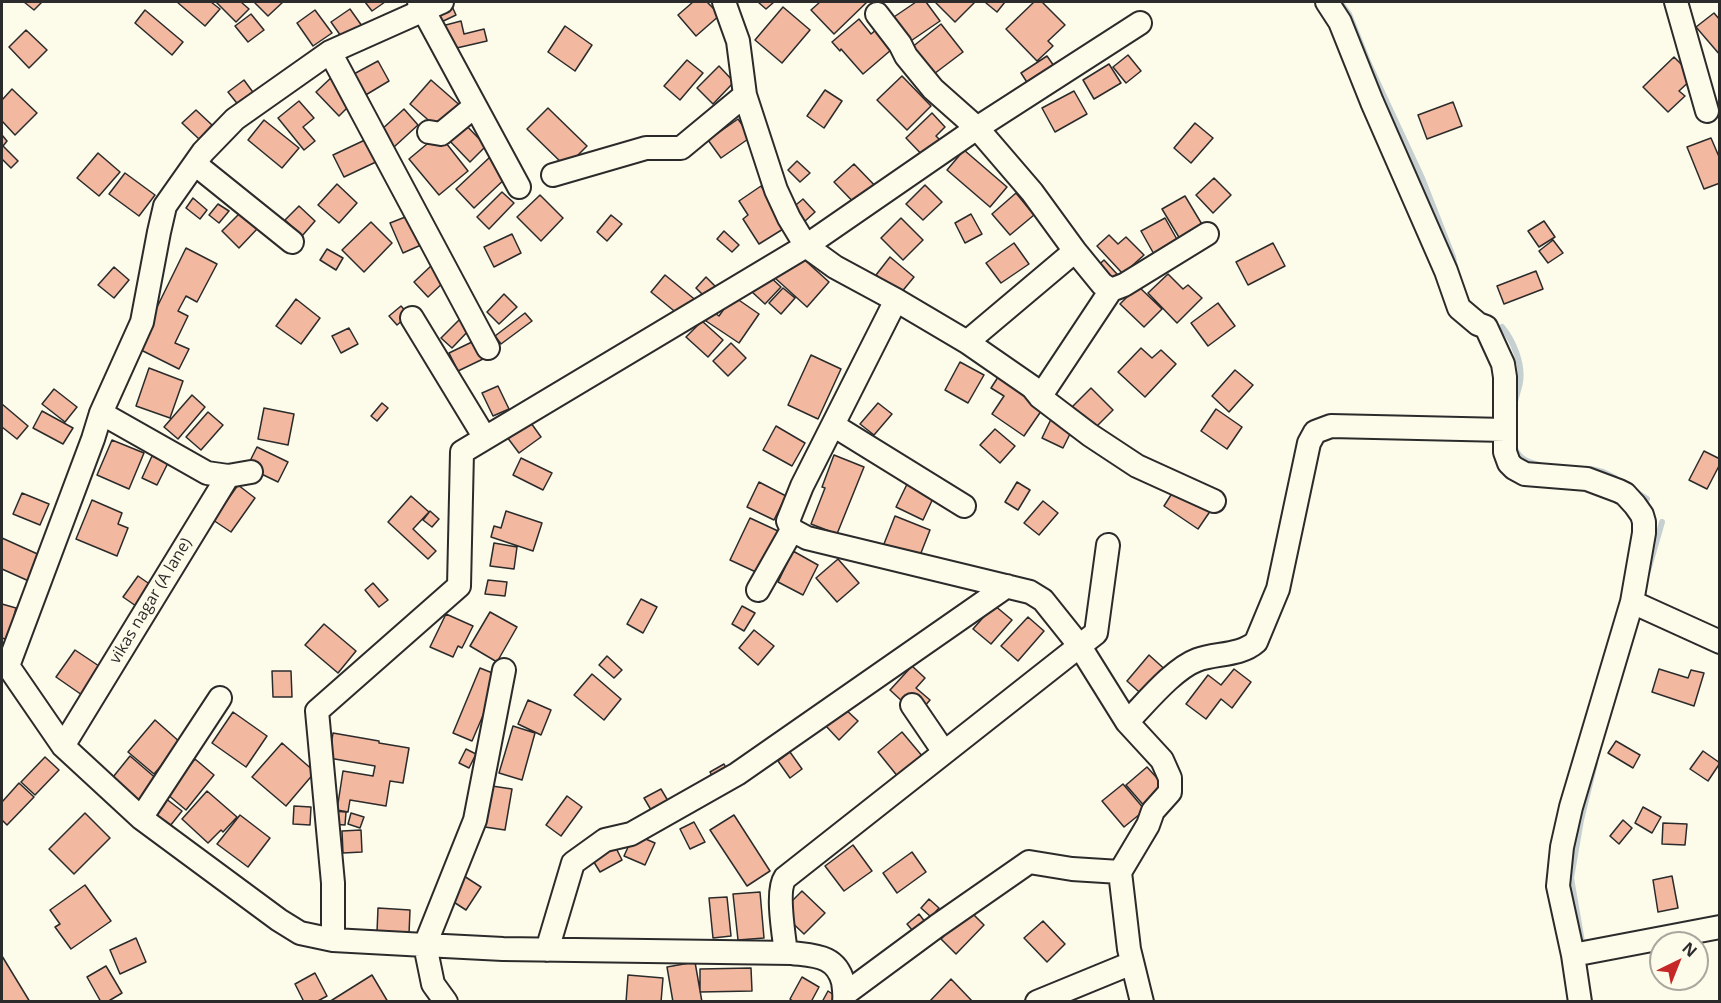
<!DOCTYPE html>
<html>
<head>
<meta charset="utf-8">
<style>
  body { margin:0 }
  #map { position:relative; width:1721px; height:1003px; overflow:hidden; background:#fdfbea; font-family:"Open Sans",sans-serif }
  canvas { display:block }
  .frame { position:absolute; inset:0; border:3px solid #2b2b2b; pointer-events:none }
  .north { position:absolute; left:1649px; top:931px; width:60px; height:60px; box-sizing:border-box; background:#fdfbea; border:2px solid #a9a89e; border-radius:50%; rotate:43deg; font-size:16px; font-weight:700; line-height:24px; text-align:center; color:#2b2b2b }
  .north::after { content:''; display:block; margin:auto; width:21px; height:27px; background:#c62828; clip-path:polygon(50% 0,100% 100%,50% 72%,0 100%) }
</style>
</head>
<body>
<div id="map">
<canvas width="1721" height="1003"></canvas>
<div class="frame"></div>
<div class="north">N</div>
</div>
<script>
const c = document.querySelector('canvas').getContext('2d');
c.lineJoin = 'round';
function stroke(path, color, width, dash) { c.strokeStyle = color; c.lineWidth = width; c.lineCap = dash ? 'butt' : 'round'; c.setLineDash(dash || []); c.stroke(path); }
function fillPath(path, color) { c.fillStyle = color; c.fill(path, 'evenodd'); }
function drawText(font, color, halo, rows, align = 'center') {
  c.font = font + ' "Open Sans",sans-serif'; c.lineWidth = 4.5; c.setLineDash([]); c.textBaseline = 'middle'; c.strokeStyle = halo; c.fillStyle = color; for (const [text, x, y, turn = 0] of rows) {
    c.save(); c.translate(x, y); c.rotate((+turn || 0) * Math.PI / 180); c.textAlign = isNaN(turn) ? turn : align; if (halo) c.strokeText(text, 0, 0); c.fillText(text, 0, 0); c.restore();
  }
}
const stream = new Path2D(`
  M1340 2 1349 14 1369 64 1422 178 1453 257 1455 267
  M1502 327C1513 340 1523 364 1520 382 1519 389 1516 395 1515 402
  M1515 448C1519 459 1528 462 1539 465
  M1591 469 1603 472 1615 478
  M1636 492 1647 499
  M1648 571 1662 522
  M1582 942 1571 878 1581 820 1595 763`);
const building = new Path2D(`
  M24 2H42L34 10Z
  M177 2H211L220 9 205 26Z
  M216 2H241L249 9 236 22Z
  M254 2H283L268 16Z
  M365 2H385L372 11Z
  M450 2 456 15 435 25 429 11Z
  M693 2H707L720 15 696 36 678 15Z
  M758 2H774L766 9Z
  M820 2H867L834 34 811 10Z
  M916 2H926L940 21 902 47 885 23Z
  M937 2H975L955 22 936 3Z
  M987 2H1005L997 12 986 3Z
  M1034 2H1042L1065 25 1048 41 1053 46 1037 61 1006 29Z
  M783 7 810 30 782 63 755 40Z
  M350 9 362 26 343 39 331 22Z
  M145 10 183 42 172 55 135 23Z
  M315 10 332 33 313 46 297 23Z
  M1714 13 1720 20V55L1696 27Z
  M251 14 264 30 248 42 235 26Z
  M859 19 871 34 882 25 898 44 863 74 841 49 840 51 832 42Z
  M461 21 464 34 484 29 487 41 448 50 442 26Z
  M941 24 963 52 926 80 911 48Z
  M565 26 592 45 575 71 548 52Z
  M26 30 47 50 29 68 9 47Z
  M1128 55 1141 71 1126 83 1113 67Z
  M1047 56 1066 83 1034 93 1021 73Z
  M1674 57 1694 77 1679 91 1685 96 1668 112 1643 87Z
  M687 60 703 73 680 100 664 86Z
  M378 61 389 81 364 96 352 75Z
  M1109 64 1121 83 1094 99 1083 80Z
  M719 66 734 82 713 104 697 88Z
  M335 74 358 97 339 116 316 92Z
  M902 76 931 106 907 130 877 100Z
  M244 80 255 95 240 107 228 92Z
  M431 80 463 108 442 132 410 104Z
  M12 89 37 113 15 135 2 121V100Z
  M825 90 842 101 824 128 807 116Z
  M1074 91 1087 114 1055 132 1042 108Z
  M299 101 314 118 303 127 315 141 304 150 278 118Z
  M1453 102 1462 126 1427 139 1418 115Z
  M548 108 587 146 566 167 527 129Z
  M404 109 418 125 394 147 380 131Z
  M196 110 212 125 199 139 182 123Z
  M932 113 945 127 936 136 945 145 928 161 906 138Z
  M738 119 751 137 721 158 708 140Z
  M264 120 299 148 282 168 248 140Z
  M461 120 486 146 470 162 445 136Z
  M1195 123 1213 138 1191 163 1174 148Z
  M439 134 468 171 439 195 409 159Z
  M2 135 7 141 3 146 18 161 11 168 2 159Z
  M1711 138 1720 159V183L1704 189 1687 147Z
  M367 139 378 161 344 177 333 155Z
  M964 150 1007 187 990 207 947 170Z
  M98 153 120 172 99 196 77 178Z
  M490 157 508 176 474 208 456 189Z
  M797 161 810 173 800 182 788 170Z
  M854 164 883 194 863 212 834 182Z
  M125 173 155 195 139 216 109 194Z
  M1214 178 1231 195 1213 213 1196 195Z
  M337 184 357 203 339 223 318 205Z
  M925 185 942 202 923 220 906 204Z
  M761 186 788 226 759 244 743 219 748 215 739 201Z
  M502 192 514 203 489 229 477 217Z
  M1016 193 1034 215 1010 235 992 214Z
  M540 195 563 218 541 241 517 217Z
  M1185 196 1206 231 1183 244 1162 209Z
  M193 198 207 210 200 219 186 208Z
  M803 199 815 212 804 222 791 209Z
  M218 204 229 211 219 223 209 215Z
  M299 206 315 221 302 236 285 220Z
  M241 212 258 228 239 248 222 231Z
  M418 212 430 241 403 253 390 223Z
  M971 214 982 234 965 243 955 223Z
  M611 215 622 224 607 241 597 232Z
  M901 218 923 240 903 260 881 238Z
  M1165 218 1179 243 1155 256 1141 231Z
  M1544 221 1555 237 1539 247 1528 231Z
  M371 222 392 243 364 272 342 250Z
  M724 231 739 245 732 252 717 239Z
  M512 234 521 253 494 267 484 247Z
  M1109 235 1118 244 1126 237 1144 255 1123 274 1097 246Z
  M1553 240 1563 253 1548 263 1539 251Z
  M1014 243 1029 264 1001 283 986 263Z
  M1273 243 1285 266 1248 285 1236 262Z
  M186 248 217 264 197 302 186 296 178 311 188 316 175 343 189 349 179 369 137 348Z
  M327 249 343 258 336 270 320 260Z
  M797 253 829 282 807 307 775 278Z
  M890 257 914 277 900 294 876 275Z
  M1104 260 1117 274 1106 285 1093 270Z
  M432 265 446 280 428 297 414 282Z
  M114 267 129 280 114 298 98 285Z
  M1536 271 1543 289 1504 304 1497 286Z
  M767 274 781 287 765 304 751 291Z
  M1168 274 1183 289 1188 285 1202 298 1177 323 1148 293Z
  M665 275 698 302 684 319 651 292Z
  M706 277 717 288 707 299 696 288Z
  M1138 286 1162 309 1144 327 1120 304Z
  M783 288 795 298 781 314 769 303Z
  M504 294 517 307 499 324 487 312Z
  M733 296 759 314 739 343 706 321 712 311 719 316Z
  M296 299 320 318 301 344 276 326Z
  M1218 303 1235 326 1208 346 1191 323Z
  M401 306 409 315 397 325 389 316Z
  M525 313 532 321 501 344 495 336Z
  M462 317 472 327 452 348 441 338Z
  M702 321 723 340 708 357 686 337Z
  M349 328 358 344 341 353 332 336Z
  M474 341 483 359 458 371 449 353Z
  M731 343 746 358 728 376 713 361Z
  M1141 348 1152 358 1161 350 1176 364 1145 397 1118 372Z
  M811 355 841 369 818 419 788 405Z
  M960 362 984 375 968 403 945 390Z
  M149 368 183 381 170 418 136 406Z
  M1235 370 1253 385 1229 412 1212 396Z
  M1000 374 1046 404 1024 436 992 414 1004 396 991 388Z
  M498 386 509 409 493 416 482 393Z
  M1091 388 1113 410 1090 433 1068 411Z
  M54 389 77 407 65 422 42 404Z
  M192 395 205 407 178 439 164 427Z
  M382 403 388 408 377 421 371 416Z
  M878 403 892 414 874 435 860 424Z
  M2 404 28 426 17 439 2 427Z
  M264 408 294 414 288 445 258 439Z
  M1216 409 1242 427 1227 449 1201 431Z
  M42 411 73 428 63 444 33 428Z
  M208 412 223 425 201 450 186 437Z
  M1053 415 1074 426 1063 448 1042 438Z
  M526 416 541 437 519 453 504 433Z
  M776 426 805 443 792 466 763 450Z
  M995 429 1015 446 1000 463 980 445Z
  M112 440 144 453 129 489 97 475Z
  M257 447 288 462 278 482 247 467Z
  M1704 451 1720 459V464L1707 489 1689 480Z
  M834 455 864 467 837 534 811 524 825 488 822 487Z
  M152 456 168 463 157 485 142 478Z
  M521 458 552 473 543 490 513 475Z
  M909 480 936 492 923 520 896 507Z
  M759 482 786 496 774 520 747 507Z
  M1017 482 1030 490 1018 510 1005 502Z
  M238 485 255 498 231 532 213 520Z
  M1176 487 1211 510 1198 529 1164 506Z
  M22 493 49 504 40 525 13 514Z
  M411 496 429 512 413 529 436 551 428 559 388 522Z
  M92 500 122 513 118 524 128 528 117 556 76 539Z
  M1043 501 1058 513 1039 535 1024 523Z
  M430 511 439 519 432 527 423 520Z
  M506 511 542 523 533 551 491 537 494 526 501 528Z
  M895 516 930 530 917 563 882 549Z
  M750 518 778 531 758 573 730 560Z
  M2 538 42 556 31 582 2 569Z
  M494 543 517 547 514 569 490 566Z
  M793 551 818 565 803 595 778 582Z
  M838 559 859 583 837 602 816 578Z
  M138 576 151 585 136 606 123 597Z
  M488 580 507 582 505 596 485 594Z
  M373 583 388 600 379 607 365 590Z
  M641 599 657 607 643 633 627 624Z
  M2 604 16 608 8 640 2 638Z
  M994 605 1012 620 991 644 973 629Z
  M742 606 755 613 744 631 732 624Z
  M490 612 517 627 497 662 470 646Z
  M446 614 473 626 462 648 458 646 453 657 430 647Z
  M1028 617 1044 631 1018 661 1001 646Z
  M324 624 356 651 338 673 305 645Z
  M754 630 774 646 758 665 739 648Z
  M75 650 102 668 82 695 56 677Z
  M1149 655 1169 673 1147 699 1127 681Z
  M607 656 622 670 614 678 599 665Z
  M912 666 925 678 916 688 930 700 917 715 890 690Z
  M480 668 500 676 472 741 453 733Z
  M1234 669 1251 682 1232 708 1221 699 1206 719 1186 704 1208 675 1221 685Z
  M1659 669 1688 678 1691 670 1704 673 1694 706 1652 692Z
  M272 671H291L292 697H273Z
  M592 674 621 699 604 720 574 695Z
  M528 700 551 710 541 735 518 724Z
  M844 708 858 721 839 740 826 726Z
  M233 712 267 736 246 767 212 743Z
  M155 720 181 743 154 774 128 752Z
  M513 726 535 733 522 780 499 773Z
  M902 732 928 763 903 783 878 752Z
  M333 733 379 741V743L409 748 403 783 390 781 386 806 350 800 348 812 337 810 343 771 373 776 375 766 329 758Z
  M1616 741 1640 755 1633 768 1608 753Z
  M282 743 315 772 286 806 252 777Z
  M466 749 476 754 469 768 459 763Z
  M1703 751 1720 763 1708 781 1690 769Z
  M790 752 802 769 790 778 778 761Z
  M130 756 158 780 136 805 109 782Z
  M45 757 59 770 35 795 21 782Z
  M195 759 214 775 186 810 167 794Z
  M724 764 730 775 716 783 710 772Z
  M1147 767 1167 789 1146 808 1126 785Z
  M19 783 34 797 7 825 2 820V802Z
  M1123 784 1145 810 1124 827 1102 801Z
  M492 786 512 789 505 830 485 827Z
  M661 789 671 806 654 815 644 798Z
  M207 791 237 817 223 832 221 830 208 843 182 819Z
  M567 796 582 807 561 836 546 825Z
  M165 798 182 811 166 831 150 818Z
  M294 806 311 807 310 825 293 824Z
  M1643 807 1661 817 1652 833 1635 823Z
  M332 811 346 812 345 825 331 824Z
  M85 813 110 838 74 874 49 849Z
  M351 813 364 817 360 828 348 824Z
  M240 815 270 838 248 867 217 844Z
  M734 815 770 871 747 886 710 830Z
  M1623 820 1632 828 1619 844 1610 836Z
  M694 822 705 842 690 849 680 829Z
  M1663 823 1687 824 1685 845 1662 844Z
  M361 830 362 852 343 853 342 831Z
  M634 834 655 843 645 865 624 856Z
  M853 845 872 871 844 891 825 866Z
  M615 846 622 860 600 872 592 859Z
  M912 852 926 872 897 893 883 873Z
  M464 876 481 887 466 910 449 899Z
  M1672 876 1678 908 1658 912 1653 880Z
  M85 885 111 921 71 949 55 927 60 924 50 910Z
  M802 891 825 913 804 934 781 912Z
  M760 892 764 938 738 940 733 894Z
  M727 897 731 936 713 938 709 898Z
  M929 899 939 908 931 917 921 908Z
  M378 908 410 910 409 934 377 932Z
  M969 910 984 925 956 954 941 939Z
  M919 914 929 927 918 937 907 924Z
  M1043 921 1065 944 1047 962 1024 938Z
  M1696 934 1708 961 1697 966V943H1677Z
  M136 938 146 962 120 974 110 950Z
  M2 956 30 1002H2Z
  M695 962 702 1002H673L667 967Z
  M106 966 122 993 107 1002H101L87 977Z
  M751 968 752 991 700 992V969Z
  M315 973 327 996 316 1002H304L295 984Z
  M372 975 388 1002H329Z
  M628 975 663 978 661 1002H626Z
  M802 977 819 987 811 1002H794L790 999Z
  M951 979 973 1002H929Z
  M828 991 843 1001V1002H822Z`);
const minor = new Path2D(`
  M419 2 519 187
  M724 2 738 41 745 95 776 190 789 218 806 246 835 267 896 300 967 342 1032 387 1040 397 1090 435 1137 466 1214 501
  M1327 2 1340 22 1372 102 1446 271 1459 308 1478 324 1486 327 1503 364 1505 377V452L1509 463 1514 468 1525 474 1587 479 1619 491 1625 494 1635 505 1642 515 1644 522V533L1632 602 1571 807 1562 847 1558 886 1573 955 1580 1002
  M1676 2 1707 111
  M877 14 900 44 906 56 933 89 977 128 1032 192 1075 251 1102 284 1111 290 1124 285 1207 234
  M330 52 488 348
  M429 132 441 134 475 106
  M195 164 292 242
  M553 175 646 148H681L745 95
  M896 300 802 486 788 521 792 530 807 538 1030 592 1043 600 1079 645 1127 722 1162 760 1170 778V792L1153 811 1148 825 1120 872 1129 949 1142 1002
  M412 318 485 438
  M967 342 1075 251
  M1040 397 1111 290
  M101 413 207 473 228 476
  M833 425 964 506
  M758 590 792 530
  M1632 602 1720 642
  M2 666H8L63 746 141 818 279 920 300 933 333 940 425 945 433 984 446 1002
  M8 666 93 439 101 413 142 322 159 232 165 206 203 152 235 119 330 52 442 2
  M504 670 475 820 425 945 503 949 792 953C815 956 836 955 843 982 844 989 845 994 844 1002
  M912 705 944 752
  M1127 722C1145 704 1173 669 1197 660 1216 653 1240 656 1256 642L1278 589 1309 443 1315 432 1331 426 1505 430
  M63 746 228 476 251 472
  M141 818 220 698
  M333 940V883L317 711 459 586 462 452 806 246 977 128 1140 23
  M547 950 573 863 605 840 631 834 737 774 1007 586
  M786 953C784 936 776 891 785 878L1096 633 1108 545
  M1573 955 1720 927
  M845 994 937 926 1029 862 1072 869 1120 872
  M1037 1002 1132 963`);
const streetNames = [
  ["vikas nagar (A lane)",151,601,-59]
];
stroke(stream, '#c7d0d0', 6);
fillPath(building, '#f2b8a0');
stroke(building, '#2b2b2b', 1.5);
stroke(minor, '#2b2b2b', 26);
stroke(minor, '#fdfbea', 22);
drawText('16px', '#2b2b2b', '#fdfbea', streetNames);
</script>
</body>
</html>
